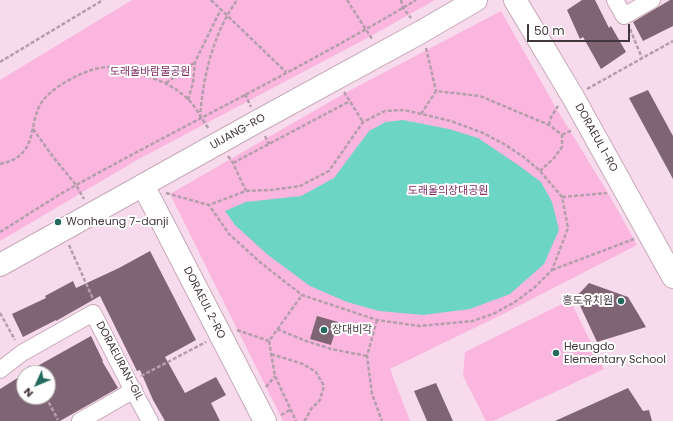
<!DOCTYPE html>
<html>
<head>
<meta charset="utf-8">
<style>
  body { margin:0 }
  #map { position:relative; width:673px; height:421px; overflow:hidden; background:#f7daeb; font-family:Poppins,sans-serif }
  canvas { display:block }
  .north { position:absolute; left:16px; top:365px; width:40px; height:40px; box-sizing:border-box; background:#fff; border:1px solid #b3afb1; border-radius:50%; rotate:226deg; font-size:11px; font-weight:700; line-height:16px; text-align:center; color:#42373d }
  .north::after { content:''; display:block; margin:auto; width:14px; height:18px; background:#22695e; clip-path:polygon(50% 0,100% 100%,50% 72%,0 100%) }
  .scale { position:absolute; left:527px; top:24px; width:103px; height:18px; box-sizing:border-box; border:2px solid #42373d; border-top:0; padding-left:5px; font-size:12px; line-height:14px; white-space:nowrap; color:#42373d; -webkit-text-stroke:3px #fff; paint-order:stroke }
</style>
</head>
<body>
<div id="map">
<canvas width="673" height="421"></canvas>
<div class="north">N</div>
<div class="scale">50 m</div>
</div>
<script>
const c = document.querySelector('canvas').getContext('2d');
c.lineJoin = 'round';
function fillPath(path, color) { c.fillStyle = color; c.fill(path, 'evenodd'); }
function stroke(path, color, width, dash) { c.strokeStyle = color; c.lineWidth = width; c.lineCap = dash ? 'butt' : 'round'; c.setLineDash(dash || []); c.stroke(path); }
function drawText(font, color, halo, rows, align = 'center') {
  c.font = font + ' Poppins,"Noto Sans KR",sans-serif'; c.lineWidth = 4; c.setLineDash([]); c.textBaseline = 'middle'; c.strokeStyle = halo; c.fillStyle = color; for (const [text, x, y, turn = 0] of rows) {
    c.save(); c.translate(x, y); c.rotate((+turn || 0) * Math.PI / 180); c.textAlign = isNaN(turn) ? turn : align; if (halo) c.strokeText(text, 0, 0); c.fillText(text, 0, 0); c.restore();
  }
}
const green = new Path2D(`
  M132 0H435L371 36 137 160 0 241V80Z
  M501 11 556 108 608 193 637 245 501 315 390 369 410 421H283L170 194 345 93Z
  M570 300 604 369 493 421H486L463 376 465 352Z`);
const water = new Path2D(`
  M403 120 449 129 478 138 521 167 541 182 552 202 559 230 544 264 510 294 470 309 423 315 379 311 347 302 310 286 268 255 235 225 225 211 246 202 301 196 334 178 369 131 386 122Z`);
const building = new Path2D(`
  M582 0H595L609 28 611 26 626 52 601 69 583 37 580 39 567 10Z
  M670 0H673V26L643 41 633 22Z
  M648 90 673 136V179L629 98Z
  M150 251 196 340 165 357 185 393 216 377 226 395 211 403 220 421H165L153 400 140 370 137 371 100 296 56 321V320L23 337 12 314 46 298 45 296 73 281 76 288 119 268Z
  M589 283 628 297 646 327 597 342 576 297Z
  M317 316 338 322 331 345 310 339Z
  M91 336 103 361H102L118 388 60 421H0V389L24 374V397H48V373H25Z
  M436 383 453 421H427L414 391Z
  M628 388 643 411 649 410 652 421H555Z`);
const path = new Path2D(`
  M211 0 286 72
  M347 0 372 39
  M401 0 403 8 411 18
  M630 29 642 58
  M426 48 436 91
  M0 62 103 0
  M166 83 194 63
  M587 89 673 41
  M344 92 363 122
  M245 94 251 107
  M188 100 193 83 195 62 221 9
  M421 114 436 91 480 96 549 125 562 135V147L554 158 540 171
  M200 118C203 76 213 34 237 0
  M549 125 551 117 558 106
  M33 129 54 158 76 185 84 199
  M562 135 572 130
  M265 136 269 144
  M228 156 233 163 246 191
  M233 163 350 101
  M0 164C43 155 25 120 45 98 57 84 91 66 110 67 118 67 126 70 134 72 154 78 172 84 188 99 196 107 202 120 209 129
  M166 193 209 205 246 191 271 190 300 186 329 171 363 122 385 111 404 110 451 121 483 133 504 144 525 158 540 171 562 197 568 228 552 270 535 287 515 302 495 313 473 321 420 326 377 320 302 295 261 263 229 234 209 205
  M562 197 607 193
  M0 232C26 216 51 199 78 184 190 122 306 66 416 0
  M69 245 93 299
  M552 270 634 239
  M0 313 15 340
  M377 320 367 356 372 394 382 421
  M277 329 306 341 331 349 367 356
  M237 330 269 341 302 295
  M269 341 275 376 296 421
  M271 354 303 364 316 372 324 386 320 400 311 409 306 419 303 421
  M29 366 33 373
  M141 376 206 342
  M266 387 275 376
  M46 397 58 420
  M281 415 290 410`);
const street = new Path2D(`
  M615 0 624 16 652 0
  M0 370 22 353 93 313 129 383 150 421
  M80 421 134 390`);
const secondary = new Path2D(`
  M515 0 573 97 673 277
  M143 185 265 421
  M0 265 258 121 421 32 476 0`);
const markers = [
  [58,222,4,"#22695e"],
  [621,301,4,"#22695e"],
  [324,330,4,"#22695e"],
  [556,353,4,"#22695e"]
];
const parkNames = [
  ["도래울바람물공원",150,72],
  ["도래울의장대공원",448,191]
];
const streetNames = [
  ["UIJANG-RO",238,132,-29],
  ["DORAEUL 1-RO",596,138,61],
  ["DORAEUL 2-RO",204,303,63],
  ["DORAEURAN-GIL",119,361,62]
];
const poiNames = [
  ["Wonheung 7-danji",66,222],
  ["흥도유치원",613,301,"right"],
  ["장대비각",332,330],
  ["Heungdo",564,347],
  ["Elementary School",564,360]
];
fillPath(green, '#fab6df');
fillPath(water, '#6dd5c3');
fillPath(building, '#7f6574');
stroke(street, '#c6aaba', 18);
stroke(secondary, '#c6aaba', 24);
stroke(path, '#b49eab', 2.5, [4, 2]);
stroke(street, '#fff', 16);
stroke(secondary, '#fff', 22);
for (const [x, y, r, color] of markers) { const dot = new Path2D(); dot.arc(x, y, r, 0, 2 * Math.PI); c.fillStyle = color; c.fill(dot); stroke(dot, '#fff', 1.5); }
drawText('11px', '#823067', '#fff', parkNames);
drawText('11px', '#42373d', '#fff', streetNames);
drawText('11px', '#42373d', '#fff', poiNames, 'left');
</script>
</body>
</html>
